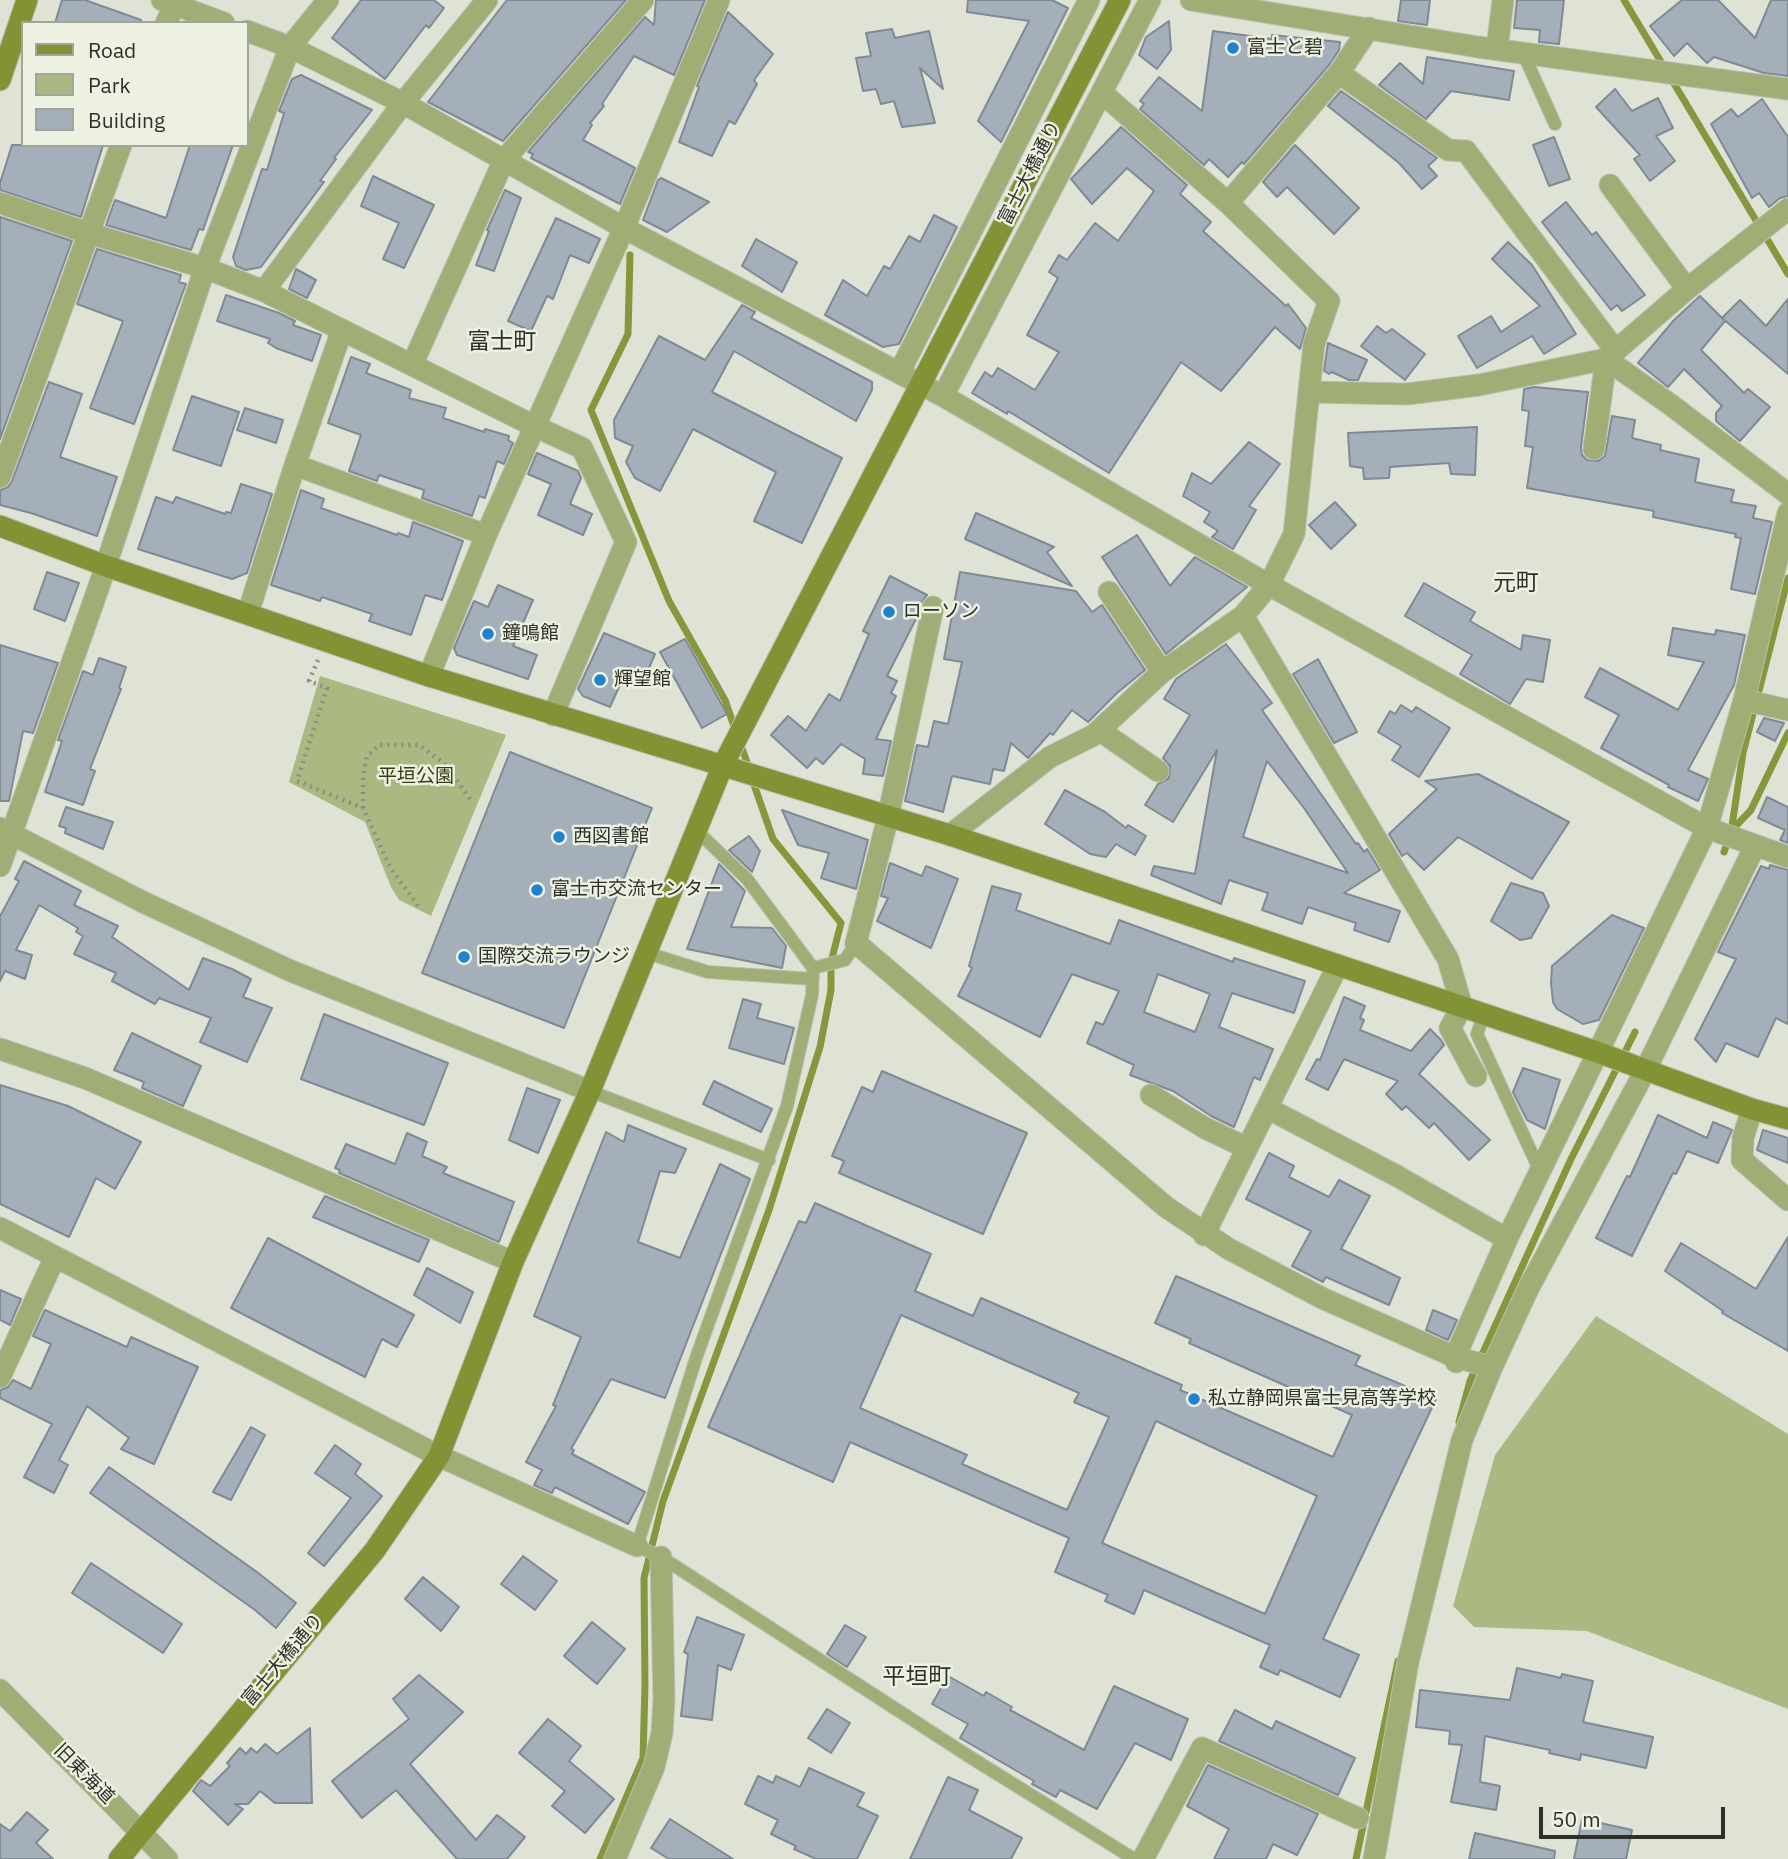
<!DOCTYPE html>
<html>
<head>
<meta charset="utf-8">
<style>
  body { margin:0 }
  #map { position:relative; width:1788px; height:1859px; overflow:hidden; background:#dfe3d5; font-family:"IBM Plex Sans",sans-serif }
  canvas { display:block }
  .legend { position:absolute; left:21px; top:21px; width:228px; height:126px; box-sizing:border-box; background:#edf1e2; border:2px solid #a1a498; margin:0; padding:9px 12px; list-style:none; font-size:21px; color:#2e302a }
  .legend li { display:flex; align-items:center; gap:14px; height:35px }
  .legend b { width:35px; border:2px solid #a1a498 }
  .scale { position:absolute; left:1539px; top:1807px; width:186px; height:32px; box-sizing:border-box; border:4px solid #2e302a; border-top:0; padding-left:9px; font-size:21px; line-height:24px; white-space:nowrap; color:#2e302a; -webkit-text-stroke:5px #edf1e2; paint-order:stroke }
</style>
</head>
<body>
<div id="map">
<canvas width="1788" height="1859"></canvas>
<ul class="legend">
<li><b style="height:9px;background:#829335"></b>Road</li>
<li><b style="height:19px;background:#abb881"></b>Park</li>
<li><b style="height:19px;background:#a4afba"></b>Building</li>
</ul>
<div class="scale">50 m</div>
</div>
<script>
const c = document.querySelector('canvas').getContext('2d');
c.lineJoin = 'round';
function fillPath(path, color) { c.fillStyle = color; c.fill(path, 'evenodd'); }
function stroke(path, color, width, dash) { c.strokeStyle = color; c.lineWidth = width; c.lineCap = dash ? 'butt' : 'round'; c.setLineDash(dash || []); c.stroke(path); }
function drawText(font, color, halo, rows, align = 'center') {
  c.font = font + ' "IBM Plex Sans","Noto Sans JP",sans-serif'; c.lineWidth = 5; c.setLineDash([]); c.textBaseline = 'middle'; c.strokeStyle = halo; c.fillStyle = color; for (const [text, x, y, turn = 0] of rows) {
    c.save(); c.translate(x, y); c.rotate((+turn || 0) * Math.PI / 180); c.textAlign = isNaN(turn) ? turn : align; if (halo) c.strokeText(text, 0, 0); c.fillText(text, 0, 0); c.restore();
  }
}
const green = new Path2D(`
  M320 676 506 735 431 916 399 900 391 887 365 822 289 782Z
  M1596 1316 1788 1434V1709L1587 1631 1474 1627 1453 1606 1495 1455Z`);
const stream = new Path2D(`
  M1624 0 1788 274
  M630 255 628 334 591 410 669 601 725 700 736 732
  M740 743 749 768
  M1731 831 1751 810 1788 733
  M1724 852 1731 832 1743 753 1788 578
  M1459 1422 1470 1381 1571 1159 1635 1032
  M600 1859 643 1758 645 1685 644 1578 663 1501 769 1210 820 1047 831 990V962L841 923 773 839 752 779
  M1356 1859 1398 1661`);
const building = new Path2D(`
  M62 0H85L141 20V23H55Z
  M361 0H434L444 8 429 28 426 25 385 79 332 38Z
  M507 0H626L503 141 428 102Z
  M656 0H705L674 75 634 56 602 104 604 106 590 123 592 125 583 140 635 168 620 204 531 158 533 154 528 152 645 17 654 25Z
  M968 0H1052L1068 8 1001 142 978 121 1029 21 967 12Z
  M1401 0H1430L1427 25 1398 21Z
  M1517 0H1564L1559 44 1539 42 1540 30 1514 28Z
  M1682 0H1718L1755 38 1771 0H1788V76L1764 73 1714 57 1707 63 1687 43 1674 56 1650 26Z
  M728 12 773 54 754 80 757 84 735 124 729 121 712 156 679 142 699 87 697 86Z
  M1169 21 1171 50 1157 69 1139 55 1146 37Z
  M892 29 895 38 929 31 943 89 920 68 935 123 902 127 894 101 881 104 876 89 863 91 856 58 871 56 866 33Z
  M1213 31 1272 39V35L1340 42 1339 50 1329 65 1244 164 1242 162 1228 177 1209 159 1204 165 1140 109 1144 104 1140 101 1159 77 1202 111Z
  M1427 57 1514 71 1509 100 1451 91 1426 119 1379 85 1400 63 1423 84Z
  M301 75 372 110 334 158 336 159 320 181 324 182 261 267 246 270 236 266 233 257 262 169 267 170 284 113 279 111 292 79Z
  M1615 89 1632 111 1658 98 1673 128 1656 136 1675 161 1650 181 1634 159 1640 155 1596 107Z
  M1341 91 1437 158 1428 166 1437 176 1422 189 1399 163 1328 106Z
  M1762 99 1788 137V196L1780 198 1769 207 1759 193 1752 198 1711 124 1731 109 1738 117Z
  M1121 127 1187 185 1180 194 1211 222 1203 231 1286 306 1288 304 1306 328 1300 349 1275 327 1221 391 1181 362 1109 473 1008 411 1007 414 972 393 985 372 992 377 998 368 1035 390 1059 352 1027 335 1058 278 1049 272 1059 255 1067 260 1095 223 1118 241 1154 191 1127 168 1092 204 1071 179Z
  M1554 137 1570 179 1549 186 1533 145Z
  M12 145H103L81 217 0 190V183Z
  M190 145H233L203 230 199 229 191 250 106 225 115 200 166 218Z
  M1295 145 1359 208 1334 234 1287 187 1277 197 1263 182Z
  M373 176 434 205 404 268 383 259 399 223 361 206Z
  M661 178 709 202 667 232 643 220 658 180Z
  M505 190 521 198 494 271 476 265 489 231 487 230Z
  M1566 202 1592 235 1596 232 1645 295 1622 311 1617 305 1611 310 1542 222Z
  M934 215 957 227 899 344 883 347 825 315 843 280 867 296 884 266 890 269 909 236 920 242Z
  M0 217 72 241 0 439Z
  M556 218 600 239 589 263 570 255 553 299 547 296 531 331 508 321Z
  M756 239 797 262 782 292 742 266Z
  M1508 242 1532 265 1576 334 1544 354 1532 336 1477 368 1458 336 1491 316 1501 332 1540 306 1492 259Z
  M97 249 181 275 179 282 186 284 134 424 90 408 123 321 77 304Z
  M296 269 316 280 307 298 289 289Z
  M226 295 279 313 295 321 293 325 321 335 312 361 276 348 268 343 270 339 217 321Z
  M1700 296 1722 318 1740 300 1766 326 1788 299V374L1722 318 1725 321 1701 350 1744 393 1748 389 1770 407 1740 441 1716 421V413L1722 406 1684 369 1668 387 1638 363 1674 320Z
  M742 305 755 312 751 318 872 382V390L856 421 734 351 712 392 842 458 802 543 754 521 776 472 693 429 660 491 635 478 626 462 633 446 615 438 614 420 659 336 705 360Z
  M1377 326 1386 333 1392 329 1425 354 1405 380 1361 346Z
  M1328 343 1367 360 1358 380H1349L1332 372 1329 374 1324 371Z
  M351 357 370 364 366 373 411 390 409 398 446 408 443 418 484 432 485 429 509 436 508 440 513 443 504 464 497 461 485 498 479 496 472 516 422 498 424 490 379 475 377 481 349 471 361 435 328 423Z
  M49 382 82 394 60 457 117 477 97 536 31 513 0 505V490L8 487 12 481Z
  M1534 387 1588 392 1581 447 1582 455 1587 460 1598 461 1605 456 1612 416 1635 420 1632 438 1661 445 1660 450 1699 459 1695 482 1734 490 1731 502 1756 506 1753 518 1772 522 1755 594 1731 589 1741 538 1735 537 1736 534 1653 517 1654 511 1527 488 1533 447 1525 446 1529 411 1522 410 1524 389Z
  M192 396 239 412 221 466 173 450Z
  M245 408 283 420 276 443 237 430Z
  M1477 427 1475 475 1451 474 1449 463 1390 467 1389 478 1364 479 1363 468 1350 466 1348 433Z
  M1249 442 1280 464 1249 506 1256 510 1233 549 1212 537 1218 531 1204 522 1210 512 1183 496 1192 473 1211 484Z
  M537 453 578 471 581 478 570 504 592 514 583 535 538 515 551 484 528 474Z
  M241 484 272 494 247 573 232 579 138 549 156 497 173 503 176 497 225 514 226 512 231 513Z
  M301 490 324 499 321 508 397 535 398 533 409 537 413 522 463 541 442 600 425 595 411 635 369 621 372 614 322 597 320 601 271 585Z
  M1335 502 1356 525 1331 549 1309 525Z
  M976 513 1054 547 1047 552 1072 586 965 539Z
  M1137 535 1170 586 1195 557 1247 587 1166 654 1102 557Z
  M47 572 79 583 65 621 34 609Z
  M960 572 1076 591 1092 612 1102 605 1145 670 1117 693 1088 722 1072 710 1053 735 1050 733 1028 758 1011 743 1004 771 993 769 990 784 952 776 943 812 905 801 917 745 928 747 934 721 948 724 962 662 944 659Z
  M890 576 927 595 920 604 918 615 887 676 897 681 891 693 896 696 876 739 891 741 883 776 863 774 865 759 841 744 823 764 816 758 807 768 771 735 788 716 806 731 829 694 840 701 869 634 863 631Z
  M1424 583 1475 612 1470 621 1521 650 1523 635 1550 640 1543 682 1526 679 1510 704 1460 674 1472 655 1405 616Z
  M498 585 533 600 513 646 537 655 528 679 457 655 454 648 474 601 488 607Z
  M1673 628 1715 635 1716 630 1745 635 1734 685 1688 770 1708 779 1698 801 1668 787 1669 785 1601 748 1619 715 1585 697 1600 668 1678 710 1704 662 1668 655Z
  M604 633 655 654 646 675 628 667 610 707 583 696 578 689Z
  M685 639 727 714 702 728 660 652Z
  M1226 644 1272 703 1262 710 1356 844 1358 843 1364 852 1367 849 1380 870 1344 893 1400 911 1389 942 1354 930 1356 923 1308 907 1302 924 1262 910 1268 893 1229 880 1221 904 1151 875 1154 866 1195 874 1217 750 1173 822 1145 805 1158 784 1169 778 1170 766 1163 758 1190 715 1164 699 1176 679ZM1267 761 1304 808 1348 873 1243 837Z
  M0 645 58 663 33 733 23 731 9 801H0Z
  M99 658 126 667 119 688 121 689 90 769 95 771 83 805 45 792 62 741 58 740 83 671 93 675Z
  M1318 659 1357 732 1334 743 1293 674Z
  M1401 705 1412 712 1416 707 1450 728 1419 777 1392 760 1401 746 1378 732 1390 711 1395 714Z
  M1764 718 1784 723 1775 741 1757 732Z
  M510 752 652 808 564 1028 422 973Z
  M1478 774 1569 822 1532 879 1458 837 1424 870 1407 853 1402 856 1389 834 1437 789 1425 781Z
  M1065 790 1105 812 1126 828 1128 825 1146 836 1135 855 1116 844 1106 857 1090 854 1045 824Z
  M1767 797 1788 807V843L1780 840 1785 830 1758 818Z
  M66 807 113 822 103 849 65 833 66 828 59 826Z
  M782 810 868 840 856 889 821 878 829 853 798 845Z
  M749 836 760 851 752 872 729 850Z
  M24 861 81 891 74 905 118 926 112 937 189 990 203 958 232 969 251 979 243 997 272 1008 247 1062 200 1042 211 1018 159 998 155 1004 112 981 116 973 74 954 83 936 76 932 78 928 39 905 16 950 32 955 25 979 5 971 0 981V916L19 881 15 879Z
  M890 863 922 876 926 866 958 879 931 948 877 921 888 898 881 896Z
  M719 864 745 891 731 927 772 928 786 946 782 968 687 949Z
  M1770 865 1788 870V1024L1776 1018 1758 1057 1726 1043 1716 1062 1695 1039 1736 959 1718 952 1761 866 1769 869Z
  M1511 883 1543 893 1549 906 1531 938 1520 940 1491 921Z
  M992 886 1021 894 1016 910 1110 944 1119 920 1233 962 1234 958 1305 981 1294 1013 1232 993 1219 1027 1273 1049 1260 1080 1254 1077 1234 1127 1211 1116 1173 1091 1130 1075 1134 1065 1087 1043 1096 1022 1103 1025 1119 991 1072 974 1040 1037 958 996 972 968 969 966ZM1158 974 1210 994 1195 1032 1144 1012Z
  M1612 915 1644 928 1599 1020 1583 1024 1557 1009 1553 1002 1551 983 1552 966Z
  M1344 997 1365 1006 1360 1018 1364 1020 1360 1030 1411 1051 1430 1029 1441 1040 1444 1045 1419 1074 1490 1140 1469 1160 1434 1123 1429 1128 1406 1106 1402 1110 1386 1094 1398 1081 1344 1059 1328 1090 1306 1079 1317 1059 1320 1060Z
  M743 999 761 1004 757 1018 794 1028 784 1064 729 1048Z
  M324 1014 448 1063 424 1125 301 1079Z
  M132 1033 201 1066 183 1106 142 1088 144 1082 114 1070Z
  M1523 1068 1560 1080 1545 1129 1527 1120 1513 1092Z
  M882 1071 1027 1133 983 1234 839 1173 844 1161 832 1156 862 1087 873 1092Z
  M714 1081 772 1109 761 1132 703 1104Z
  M0 1085 68 1106 141 1142 115 1189 96 1178 69 1237 0 1204Z
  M527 1088 560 1100 538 1153 509 1140Z
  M1658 1115 1707 1138 1713 1122 1732 1130 1718 1163 1687 1151 1676 1174 1673 1173 1632 1256 1596 1238 1627 1176 1630 1177Z
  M628 1125 686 1149 675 1173 660 1171 638 1242 680 1258 720 1164 750 1179 665 1398 611 1379 571 1449 574 1450 572 1454 645 1492 628 1524 555 1487 552 1493 534 1485 542 1470 526 1462 556 1406 553 1405 581 1337 534 1316 606 1132 624 1142Z
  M1763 1130 1788 1138V1163L1757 1150Z
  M407 1133 427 1142 422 1156 447 1167 443 1173 514 1202 499 1242 339 1173 340 1170 335 1168 346 1144 395 1164Z
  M1269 1153 1294 1166 1289 1177 1329 1197 1339 1180 1370 1196 1341 1249 1400 1278 1389 1305 1326 1277 1323 1282 1292 1266 1311 1231 1246 1199Z
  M325 1196 429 1240 419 1262 313 1217Z
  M815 1203 931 1254 915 1291 973 1316 981 1298 1182 1385 1180 1390 1333 1457 1352 1415 1189 1343 1191 1339 1155 1323 1176 1276 1360 1356 1355 1365 1436 1399 1323 1639 1359 1655 1340 1697 1280 1670 1278 1675 1260 1667 1270 1645 1144 1590 1134 1614 1105 1601 1108 1595 1055 1572 1069 1538 850 1442 833 1482 708 1427 799 1221 806 1223ZM901 1315 1079 1393 1074 1402 1109 1417 1067 1510 962 1464 967 1455 860 1408ZM1156 1421 1317 1496 1265 1614 1102 1543Z
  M1788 1237V1351L1722 1313 1723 1311 1665 1271 1681 1243 1756 1289Z
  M268 1238 414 1315 397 1347 382 1339 365 1377 231 1308Z
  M427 1268 473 1292 460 1323 414 1295Z
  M0 1290 21 1299 10 1325 0 1320Z
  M45 1310 127 1347 131 1337 198 1367 154 1464 121 1449 129 1438 87 1406 59 1460 68 1465 54 1493 24 1477 52 1424 0 1398V1390L8 1387 13 1380 31 1389 51 1344 33 1336Z
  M1433 1310 1457 1320 1448 1340 1426 1330Z
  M251 1427 265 1435 231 1500 213 1492Z
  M335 1445 361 1464 355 1474 382 1496 324 1566 308 1553 351 1498 315 1473Z
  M109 1467 257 1572 296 1603 276 1628 255 1610 90 1493Z
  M523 1556 557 1581 535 1610 501 1584Z
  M91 1563 182 1624 163 1653 72 1593Z
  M423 1577 459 1607 441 1631 405 1599Z
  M697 1617 744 1635 731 1670 718 1665 712 1720 681 1716 688 1654 684 1652Z
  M592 1622 625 1649 597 1684 564 1656Z
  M845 1625 866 1637 847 1667 827 1654Z
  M1517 1668 1561 1678 1562 1674 1593 1681 1583 1722 1653 1737 1646 1768 1581 1754 1580 1760 1549 1753 1550 1750 1485 1736 1480 1782 1500 1786 1496 1810 1451 1802 1462 1745 1449 1744 1450 1731 1416 1727 1420 1690 1510 1700Z
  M419 1675 463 1712 410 1764 476 1840 497 1815 525 1837 507 1859H457L396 1790 362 1818 332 1781 409 1719 393 1699Z
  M948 1676 984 1696 986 1692 1012 1707 1010 1710 1084 1750 1114 1686 1188 1719 1171 1760 1135 1743 1097 1809 1060 1790 1056 1797 1032 1784 1034 1781 960 1738 968 1724 932 1704Z
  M827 1709 850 1723 831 1753 808 1738Z
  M1235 1710 1272 1729 1276 1721 1355 1758 1338 1795 1219 1741Z
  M548 1719 581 1746 569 1761 614 1799 585 1833 552 1806 565 1791 519 1753Z
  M310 1728 312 1803H275L260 1791 248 1804H235L243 1809 228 1825 193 1791 201 1780 210 1786 230 1766 227 1763 240 1748 246 1754 251 1748 257 1753 265 1744 277 1754Z
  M1208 1765 1318 1814 1297 1855 1273 1844 1266 1859H1214L1229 1829 1187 1806Z
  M809 1768 864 1793 857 1806 878 1816 857 1859H816L794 1849 796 1846 771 1834 778 1820 745 1804 758 1776 773 1783 776 1776 800 1787Z
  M948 1777 978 1790 969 1810 1022 1838 1011 1859H910Z
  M27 1812 48 1830 36 1843 53 1859H0V1824L10 1831Z
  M670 1819 733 1859H669L651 1848Z
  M1582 1819 1632 1830 1626 1859H1574Z
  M1475 1833 1555 1851 1554 1859H1469Z`);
const path = new Path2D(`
  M318 660 309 681 327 688 297 781 363 808 390 867 418 906
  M363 808V776L367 756 379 745H419L445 764 470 799`);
const lane = new Path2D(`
  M1523 53 1555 124
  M698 832 747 879 813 968 812 995 787 1106 696 1358 637 1546 661 1557 970 1757 1134 1859
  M647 953 708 972 813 979
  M813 968 845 960 856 943
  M1484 1014 1477 1034 1540 1171
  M590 1091 769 1160`);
const street = new Path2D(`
  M162 0 224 23
  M1191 0 1478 47 1788 89
  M166 23 177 0
  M247 31 290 47 403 103 624 228 943 396 1269 585 1707 828 1788 857
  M1497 49 1503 0
  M1339 73 1448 150 1466 151 1615 350
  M1102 93 1228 203 1329 301 1314 344 1294 534 1269 585 1243 616 1448 959 1462 1007 1450 1028 1476 1076
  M1610 185 1687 289
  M0 203 88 233 205 268 264 291 534 426 582 448 626 542 553 715
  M1228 203 1339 73 1369 28
  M264 291 403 103 487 0
  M412 365 504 160 643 0
  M899 373 1089 0
  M1310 392 1407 394 1479 385 1606 359 1687 289 1788 209
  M943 396 1150 0
  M1594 449 1606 359 1671 405 1788 494
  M295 465 486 535
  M0 477 121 145
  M1109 592 1162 672
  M933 607 888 817 856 943 1166 1207 1229 1249 1322 1298 1455 1357 1492 1367
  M248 613 295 465 342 330
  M429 676 486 535 624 228 719 0
  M1744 700 1788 710
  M1099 730 1158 771
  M0 828 143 902 291 971 590 1091
  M950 835 1050 757 1094 735 1162 672 1243 616
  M0 866 98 589 205 268 290 47 328 0
  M0 1049 85 1078 513 1262
  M1151 1095 1205 1128 1247 1148
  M1267 1108 1397 1176 1507 1239
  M1752 1109 1743 1138 1742 1160 1788 1200
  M0 1228 439 1456 637 1546
  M1204 1235 1338 965
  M1456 1362 1455 1357 1507 1239 1707 828 1744 700 1788 513
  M0 1377 55 1257
  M0 1690 167 1859
  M615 1859 654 1767 662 1733 664 1699 661 1557
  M1143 1859 1202 1748 1358 1818
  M1374 1859 1408 1662 1462 1440 1492 1367 1528 1289 1645 1071 1755 846`);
const secondary = new Path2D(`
  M0 80 27 0
  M0 526 106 566 429 676 950 835 1597 1052 1752 1109 1788 1119
  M119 1859 375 1550 439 1456 513 1262 590 1091 723 765 1120 0`);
const markers = [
  [1233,48,7,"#1e82ce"],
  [889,612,7,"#1e82ce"],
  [488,634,7,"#1e82ce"],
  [600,680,7,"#1e82ce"],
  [559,837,7,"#1e82ce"],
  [537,890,7,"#1e82ce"],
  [464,957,7,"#1e82ce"],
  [1194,1399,7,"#1e82ce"]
];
const poiNames = [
  ["富士と碧",1247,48],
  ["ローソン",903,612],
  ["鐘鳴館",502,634],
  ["輝望館",614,680],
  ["西図書館",573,837],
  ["富士市交流センター",551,890],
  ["国際交流ラウンジ",478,957],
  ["私立静岡県富士見高等学校",1208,1399]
];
const streetNames = [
  ["富士大橋通り",1030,173,-63],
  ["富士大橋通り",283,1660,-50],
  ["旧東海道",84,1774,45]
];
const parkNames = [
  ["平垣公園",416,777]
];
const quarterNames = [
  ["富士町",502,342],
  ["元町",1516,583],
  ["平垣町",917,1677]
];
fillPath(green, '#abb881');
stroke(stream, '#86973e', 7);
fillPath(building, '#a4afba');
stroke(building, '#7f8a95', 2);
stroke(lane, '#bcbfb3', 14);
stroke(street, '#bcbfb3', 23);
stroke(secondary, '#bcbfb3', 23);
stroke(path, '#8b8e84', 4.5, [2, 5]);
stroke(lane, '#a0ad74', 12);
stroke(street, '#a0ad74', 21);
stroke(secondary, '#829335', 21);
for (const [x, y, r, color] of markers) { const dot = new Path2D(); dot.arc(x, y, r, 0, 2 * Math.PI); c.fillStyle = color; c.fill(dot); stroke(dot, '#edf1e2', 2.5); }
drawText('19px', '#2e302a', '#edf1e2', poiNames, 'left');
drawText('19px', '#2e302a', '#edf1e2', streetNames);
drawText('19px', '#353d17', '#edf1e2', parkNames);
drawText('23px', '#2e302a', '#edf1e2', quarterNames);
</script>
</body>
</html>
